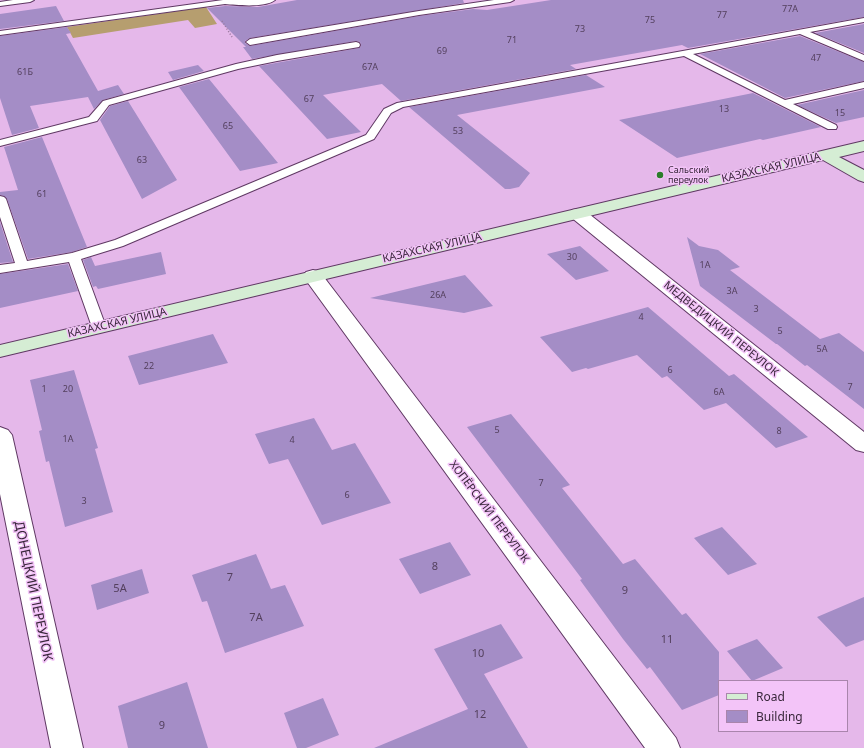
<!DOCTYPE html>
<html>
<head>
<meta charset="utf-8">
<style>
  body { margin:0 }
  #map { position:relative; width:864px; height:748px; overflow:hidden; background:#e5b8ea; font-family:"Noto Sans",sans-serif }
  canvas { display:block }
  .legend { position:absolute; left:718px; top:680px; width:130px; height:52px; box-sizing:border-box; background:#f3c4f8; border:1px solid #a985ac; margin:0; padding:5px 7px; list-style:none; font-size:12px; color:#39273b }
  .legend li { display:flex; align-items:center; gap:8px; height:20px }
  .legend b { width:20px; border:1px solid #a985ac }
</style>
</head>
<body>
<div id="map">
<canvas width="864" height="748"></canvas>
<ul class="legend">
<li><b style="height:5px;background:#d5edd4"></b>Road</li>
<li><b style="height:11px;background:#a48dc6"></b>Building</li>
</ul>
</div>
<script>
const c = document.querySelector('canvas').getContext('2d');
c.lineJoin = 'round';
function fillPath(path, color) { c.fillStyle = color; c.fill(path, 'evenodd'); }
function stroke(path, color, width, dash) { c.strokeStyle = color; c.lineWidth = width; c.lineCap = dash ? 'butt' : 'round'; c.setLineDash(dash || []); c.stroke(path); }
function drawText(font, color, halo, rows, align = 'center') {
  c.font = font + ' "Noto Sans",sans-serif'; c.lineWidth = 3; c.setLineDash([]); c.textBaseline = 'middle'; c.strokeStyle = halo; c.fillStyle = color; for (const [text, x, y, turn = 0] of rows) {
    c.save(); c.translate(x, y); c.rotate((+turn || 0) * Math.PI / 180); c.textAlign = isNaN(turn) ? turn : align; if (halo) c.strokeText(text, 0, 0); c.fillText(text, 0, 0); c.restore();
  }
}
const green = new Path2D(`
  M206 7 217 24 195 28 188 20 73 38 67 27Z`);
const building = new Path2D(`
  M297 0H463L464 3 250 38 245 41V43L250 46 419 16 473 9 487 10 551 0H864V17L688 48 682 45 570 65 576 69 401 101 382 84 323 95 361 132 327 139 259 66 359 48 361 46 360 42 356 41 252 59 243 47H246L207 8 225 6 258 7Z
  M56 6 64 21 0 29V14Z
  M864 24V53L815 33Z
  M67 27 71 33 66 34 98 91 118 85 124 94 103 100 94 109 88 97 30 106 39 128 12 135 0 98V36Z
  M800 36 864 62V81L785 98 700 54Z
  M198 65 204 71 173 80 168 72Z
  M586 75 605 87 457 115 530 173 519 187 510 189H505L409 107Z
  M209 79 278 163 240 171 179 87Z
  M864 90V117L836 123 797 105Z
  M753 93 821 127 763 140 760 139 677 158 619 120Z
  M128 101 177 180 142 199 100 120 110 106Z
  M42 137 87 247 72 252 28 259 7 199 4 196 0 195V192L18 190 4 147Z
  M0 222 13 262 0 263Z
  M687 237 699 246 718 250 740 267 730 270 820 339 839 333 864 352V409L807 365 805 366 777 344H776L700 286Z
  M580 246 609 271 576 280 547 254Z
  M161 252 166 274 98 289 96 286 93 287 83 260 91 257 95 266Z
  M68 264 78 291 0 308V274Z
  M465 275 493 306 464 313 370 298Z
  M648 307 729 376 734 374 808 437 776 448 726 403 704 410 667 376 662 378 637 355 588 369 586 368 572 372 540 337Z
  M213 334 228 363 139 385 128 356Z
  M74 370 98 448 95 449 113 512 65 527 49 461 46 462 39 431 42 430 30 380Z
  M511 414 570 485 562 488 623 564 635 559 682 615 686 613 719 652V695L682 710 650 667 647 669 623 639 580 580 582 579 467 427Z
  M314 418 332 450 355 443 391 503 322 525 288 459 269 464 255 434Z
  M722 527 757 564 728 575 694 538Z
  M450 542 471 575 420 594 399 559Z
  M256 554 271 589 285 585 304 626 225 653 207 601 202 602 192 575Z
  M142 569 149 593 97 610 91 585Z
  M864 597V640L846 647 817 617Z
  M501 624 523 658 484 674 528 748H374L468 709 434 649Z
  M757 639 783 668 752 681 727 651Z
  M187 682 208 748H128L118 706Z
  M323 698 339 735 306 748H297L284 713Z`);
const path = new Path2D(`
  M222 21 232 37`);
const service = new Path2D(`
  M13 0H34L30 2 0 6V2Z
  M223 0H275C265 8 237 5 225 4L0 35V31Z
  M494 0H514L510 2 419 15 250 45 246 42 250 39 419 11Z
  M864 18V22L810 32 864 55V61L800 34 693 54 785 100 864 82V88L793 104 836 125 837 127 836 129H828L684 56 403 107 391 113 374 139 123 246 81 259 106 327 104 330 99 331 94 330 92 327 69 262 0 273V265L15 263 0 217V196L4 197 6 199 27 261 72 253 115 240 366 135 384 109 397 103Z
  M356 42 359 43 360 45 359 47 277 61 238 69 109 105 97 121 0 146V140L89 117 103 101 236 64 277 55Z`);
const minor = new Path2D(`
  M578 209 584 210 864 432V452L856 450 572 218 569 214 572 210Z
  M313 270 320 272 676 738 680 748H645L303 276 306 272Z
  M0 427 8 430 12 435 83 748H51L0 494Z`);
const secondary = new Path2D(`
  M864 141V151L839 157 864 170V182L858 180 823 160 0 357V345Z`);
const markers = [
  [660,175,4,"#2a7d2a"]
];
const numberNames = [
  ["77А",790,9],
  ["77",722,15],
  ["75",650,20],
  ["73",580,29],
  ["71",512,40],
  ["69",442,51],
  ["47",816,58],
  ["67А",370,67],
  ["61Б",25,72],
  ["67",309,99],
  ["13",724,109],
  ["15",840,113],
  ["65",228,126],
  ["53",458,131],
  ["63",142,160],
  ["61",42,194],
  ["30",572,257],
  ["1А",705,265],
  ["3А",732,291],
  ["26А",438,295],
  ["3",756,309],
  ["4",641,317],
  ["5",780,331],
  ["5А",822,349],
  ["22",149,366],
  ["6",670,370],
  ["7",850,387],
  ["1",44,389],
  ["20",68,389],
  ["6А",719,392],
  ["5",497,430],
  ["8",779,431],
  ["1А",68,439],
  ["4",292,440],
  ["7",541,483],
  ["6",347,495],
  ["3",84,501]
];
const farPoinames = [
  ["Сальский",668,170],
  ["переулок",668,180]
];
const streetNames = [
  ["КАЗАХСКАЯ УЛИЦА",771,168,-13],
  ["КАЗАХСКАЯ УЛИЦА",432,248,-13],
  ["КАЗАХСКАЯ УЛИЦА",117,323,-13],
  ["МЕДВЕДИЦКИЙ ПЕРЕУЛОК",721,329,39],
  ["ХОПЁРСКИЙ ПЕРЕУЛОК",489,512,53]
];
const nearNumbernames = [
  ["8",435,567],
  ["7",230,578],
  ["5А",120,589],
  ["9",625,591],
  ["7А",256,618],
  ["11",667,640],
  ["10",478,654],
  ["12",480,715],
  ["9",162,726]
];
const nearStreetnames = [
  ["ДОНЕЦКИЙ ПЕРЕУЛОК",33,591,78]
];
fillPath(green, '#b69e6f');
fillPath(building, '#a48dc6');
stroke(service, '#5f3863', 2);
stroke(minor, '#5f3863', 2);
stroke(secondary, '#5f3863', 2);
stroke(path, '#99789d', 1.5, [1, 2]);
fillPath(service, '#fff');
fillPath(minor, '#fff');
fillPath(secondary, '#d5edd4');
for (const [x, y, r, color] of markers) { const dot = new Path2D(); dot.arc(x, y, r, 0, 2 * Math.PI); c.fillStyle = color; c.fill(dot); stroke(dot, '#f3c4f8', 1.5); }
drawText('9px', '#54405e', null, numberNames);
drawText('9px', '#39273b', '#f3c4f8', farPoinames, 'left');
drawText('11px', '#39273b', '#f3c4f8', streetNames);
drawText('11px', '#54405e', null, nearNumbernames);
drawText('13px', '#39273b', '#f3c4f8', nearStreetnames);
</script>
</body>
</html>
